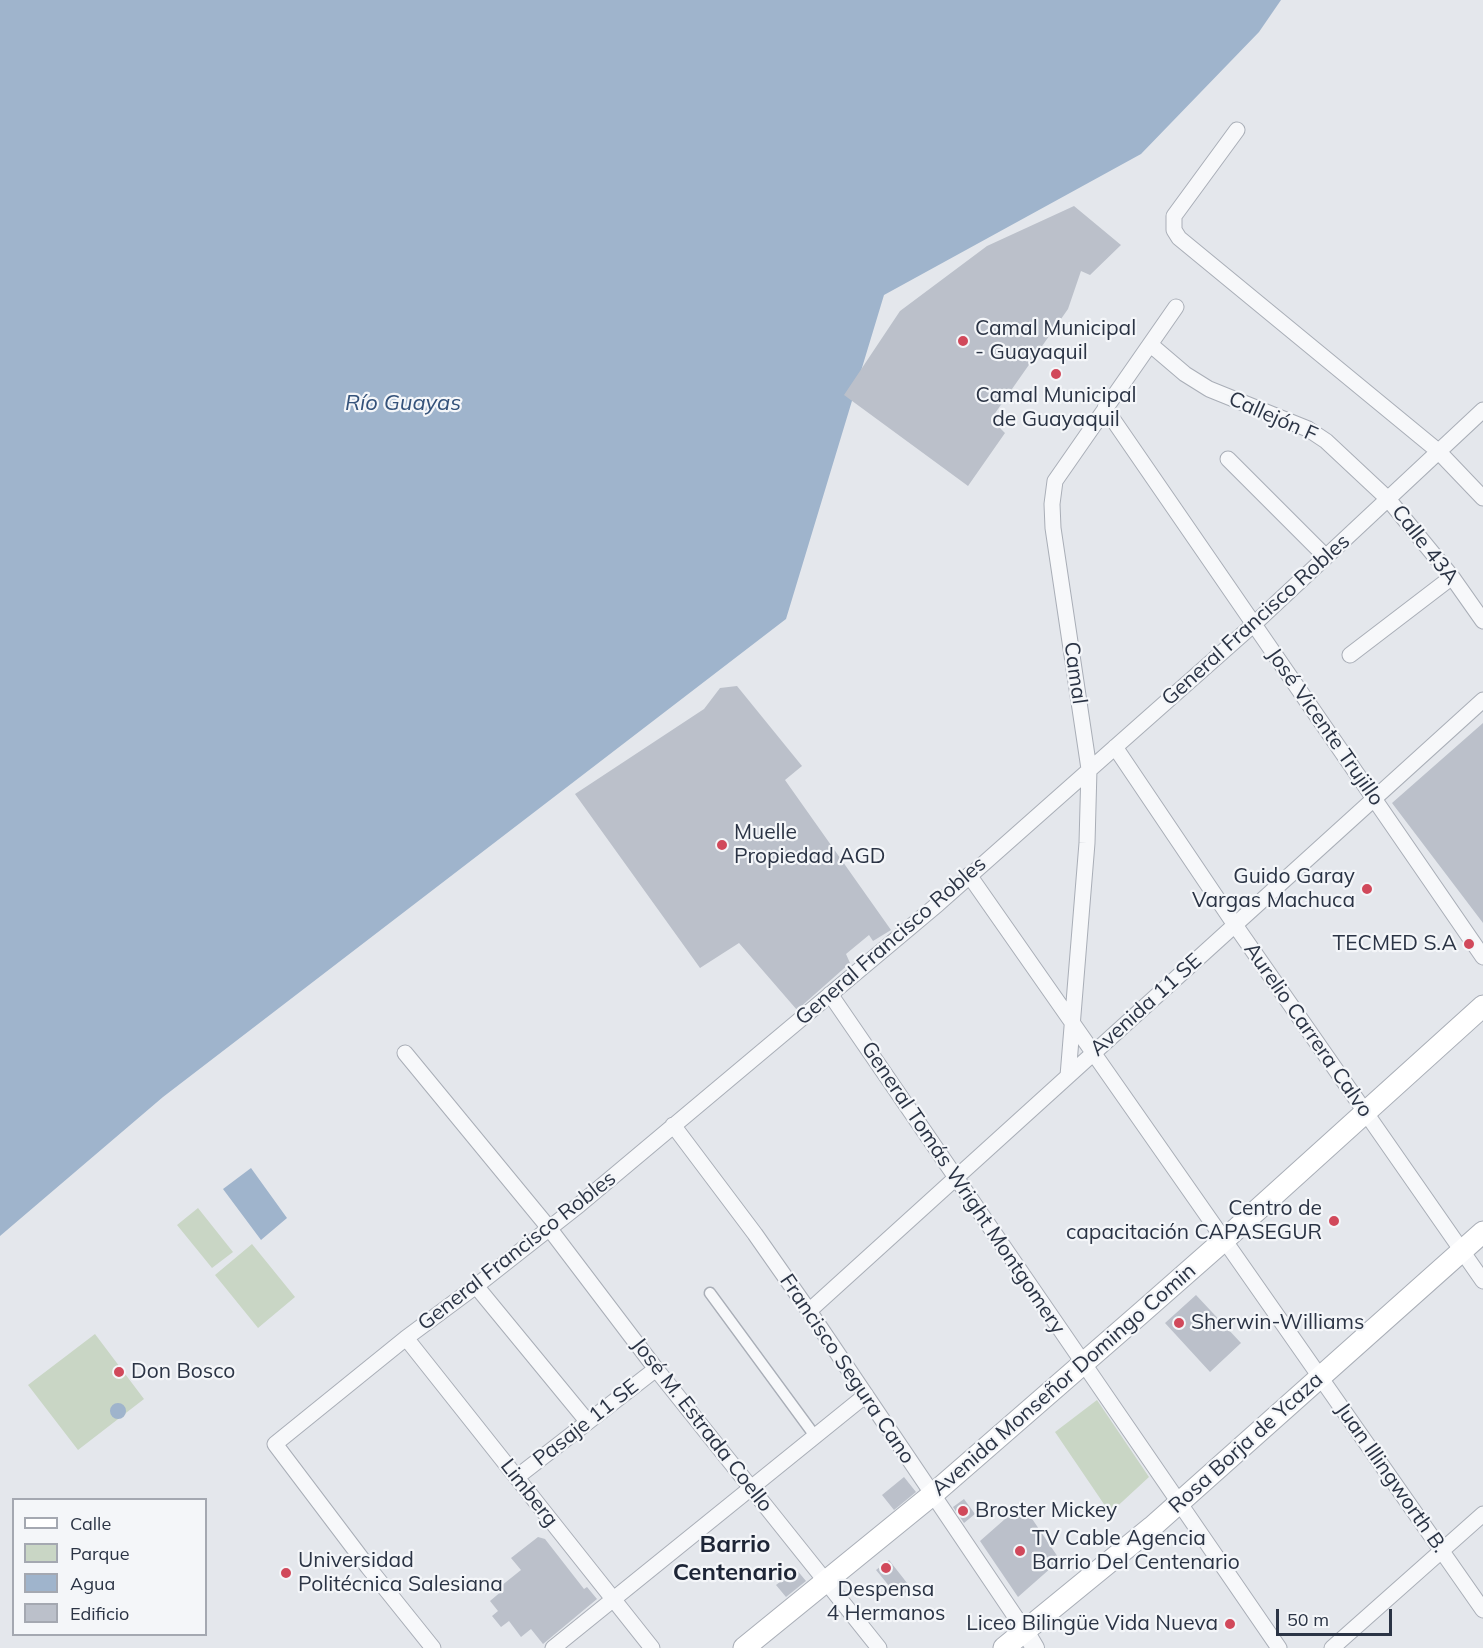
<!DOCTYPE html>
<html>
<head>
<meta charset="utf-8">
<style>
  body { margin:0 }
  #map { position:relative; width:1483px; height:1648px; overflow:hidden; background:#e4e7ec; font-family:Mulish,sans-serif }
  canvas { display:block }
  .legend { position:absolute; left:12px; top:1498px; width:195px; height:138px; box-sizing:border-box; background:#f4f6f9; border:2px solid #a4a8b1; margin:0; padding:8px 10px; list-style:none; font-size:18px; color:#2b3445 }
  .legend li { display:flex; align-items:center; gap:12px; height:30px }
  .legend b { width:30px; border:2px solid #a4a8b1 }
  .scale { position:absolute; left:1276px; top:1609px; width:116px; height:27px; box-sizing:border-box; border:3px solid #2b3445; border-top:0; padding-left:8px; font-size:18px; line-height:21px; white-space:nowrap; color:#2b3445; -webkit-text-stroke:4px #f4f6f9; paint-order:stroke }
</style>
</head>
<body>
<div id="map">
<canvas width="1483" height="1648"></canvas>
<ul class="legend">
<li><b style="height:8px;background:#fff"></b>Calle</li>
<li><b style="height:16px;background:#c9d6c5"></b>Parque</li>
<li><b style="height:16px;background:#9fb4cc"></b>Agua</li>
<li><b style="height:16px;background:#bbc0ca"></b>Edificio</li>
</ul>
<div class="scale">50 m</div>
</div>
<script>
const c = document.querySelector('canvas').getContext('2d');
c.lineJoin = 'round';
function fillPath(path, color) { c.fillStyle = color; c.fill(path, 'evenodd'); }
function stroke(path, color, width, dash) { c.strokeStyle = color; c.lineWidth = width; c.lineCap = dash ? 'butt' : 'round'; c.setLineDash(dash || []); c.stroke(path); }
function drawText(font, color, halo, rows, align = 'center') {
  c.font = font + ' Mulish,sans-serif'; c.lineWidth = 4.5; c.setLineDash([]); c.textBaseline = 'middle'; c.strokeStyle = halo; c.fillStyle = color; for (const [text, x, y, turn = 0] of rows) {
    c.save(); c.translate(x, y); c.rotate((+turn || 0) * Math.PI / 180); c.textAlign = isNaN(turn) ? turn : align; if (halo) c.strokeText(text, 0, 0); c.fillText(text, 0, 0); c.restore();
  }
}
const green = new Path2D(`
  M198 1208 233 1252 212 1268 177 1225Z
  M252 1244 295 1297 258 1328 215 1275Z
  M95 1334 144 1399 78 1450 28 1385Z
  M1097 1400 1149 1477 1110 1513 1055 1432Z`);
const water = new Path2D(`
  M0 0H1281L1259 32 1141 154 884 295 786 619 163 1097 0 1236Z
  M251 1168 287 1218 261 1240 223 1189Z
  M110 1411a8 8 0 1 1 16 0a8 8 0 1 1-16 0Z`);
const building = new Path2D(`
  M1074 206 1121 245 1090 275 1081 271 1068 309 991 419 1005 433 968 486 844 395 900 311 987 246Z
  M737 686 802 766 785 780 891 930 873 941 869 935 846 954 850 963 797 1010 739 943 700 968 575 794 704 709 720 688Z
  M1483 723V923L1392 803Z
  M1196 1295 1241 1343 1210 1372 1165 1323Z
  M904 1477 916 1492 894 1510 882 1495Z
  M964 1499 975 1514 964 1523 953 1507Z
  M1022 1504 1060 1560 1018 1597 980 1541Z
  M538 1537 545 1539 584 1589 587 1587 597 1599 543 1644 531 1629 521 1637 509 1621 501 1627 492 1616 498 1611 490 1601 503 1590 501 1586 521 1570 511 1558Z
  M889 1560 911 1588 899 1598 876 1570Z
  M796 1569 806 1581 786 1597 776 1585Z`);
const pedestrian = new Path2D(`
  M710 1293 815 1436`);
const minor = new Path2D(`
  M1237 130 1174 216V230L1179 238 1438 451 1483 498
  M1151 345 1185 374 1209 389 1308 429 1326 441 1388 499 1452 577 1483 621
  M1105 408 1483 957
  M1228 459 1326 557
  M1350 655 1452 577
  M1115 747 1235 925 1483 1281
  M969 875 1483 1610
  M830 994 1279 1648
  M405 1053 549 1228 656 1369 879 1648
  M1068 1076 1087 843 1089 769 1053 528 1052 504 1055 481 1176 307
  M673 1125 755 1234 809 1311 1025 1631
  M476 1286 587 1421
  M809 1311 1483 700
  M406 1338 652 1648
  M517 1477 656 1369
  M433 1648 368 1567 275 1444 406 1338 476 1286 579 1205 938 904 1253 625 1483 410
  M553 1648 866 1395
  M1332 1648 1483 1514`);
const tertiary = new Path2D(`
  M1025 1631 1035 1648`);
const secondary = new Path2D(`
  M744 1648 932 1495 1140 1314 1223 1241 1483 1006
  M1004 1648 1152 1527 1483 1232`);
const markers = [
  [963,341,6,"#d1495b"],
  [1056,374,6,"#d1495b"],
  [722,845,6,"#d1495b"],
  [1367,889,6,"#d1495b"],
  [1469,944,6,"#d1495b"],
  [1334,1221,6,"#d1495b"],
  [1179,1323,6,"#d1495b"],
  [119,1372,6,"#d1495b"],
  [963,1511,6,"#d1495b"],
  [1020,1551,6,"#d1495b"],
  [886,1568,6,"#d1495b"],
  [286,1573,6,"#d1495b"],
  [1230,1624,6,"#d1495b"]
];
const poiNames = [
  ["Camal Municipal",975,329],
  ["- Guayaquil",975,353],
  ["Camal Municipal",1056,396,"center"],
  ["de Guayaquil",1056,420,"center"],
  ["Muelle",734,833],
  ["Propiedad AGD",734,857],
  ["Guido Garay",1355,877,"right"],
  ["Vargas Machuca",1355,901,"right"],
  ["TECMED S.A",1457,944,"right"],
  ["Centro de",1322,1209,"right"],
  ["capacitación CAPASEGUR",1322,1233,"right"],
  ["Sherwin-Williams",1191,1323],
  ["Don Bosco",131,1372],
  ["Broster Mickey",975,1511],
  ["TV Cable Agencia",1032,1539],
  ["Barrio Del Centenario",1032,1563],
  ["Universidad",298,1561],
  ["Politécnica Salesiana",298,1585],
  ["Despensa",886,1590,"center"],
  ["4 Hermanos",886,1614,"center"],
  ["Liceo Bilingüe Vida Nueva",1218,1624,"right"]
];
const streetNames = [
  ["Callejón F",1273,417,24],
  ["Calle 43A",1425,545,52],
  ["General Francisco Robles",1256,620,-42],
  ["Camal",1075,673,82],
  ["José Vicente Trujillo",1325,727,55],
  ["General Francisco Robles",891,941,-41],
  ["Avenida 11 SE",1146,1005,-42],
  ["Aurelio Carrera Calvo",1308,1030,55],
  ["General Tomás Wright Montgomery",963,1188,56],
  ["General Francisco Robles",517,1251,-38],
  ["Francisco Segura Cano",847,1369,56],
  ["Avenida Monseñor Domingo Comin",1064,1380,-41],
  ["Pasaje 11 SE",586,1423,-38],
  ["José M. Estrada Coello",702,1425,52],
  ["Rosa Borja de Ycaza",1246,1443,-42],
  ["Juan Illingworth B.",1391,1478,55],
  ["Limberg",529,1493,52]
];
const waterNames = [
  ["Río Guayas",403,403]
];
const quarterNames = [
  ["Barrio",735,1545],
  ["Centenario",735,1573]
];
fillPath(green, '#c9d6c5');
fillPath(water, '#9fb4cc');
fillPath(building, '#bbc0ca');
stroke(pedestrian, '#a9aeb7', 13);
stroke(minor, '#a9aeb7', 17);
stroke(tertiary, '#a9aeb7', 20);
stroke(secondary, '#a9aeb7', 23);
stroke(pedestrian, '#f7f8fa', 10);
stroke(minor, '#f7f8fa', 15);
stroke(tertiary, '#f7f8fa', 18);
stroke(secondary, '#fff', 21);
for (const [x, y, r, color] of markers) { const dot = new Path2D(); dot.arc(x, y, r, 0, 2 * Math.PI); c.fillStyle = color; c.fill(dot); stroke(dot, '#f4f6f9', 2); }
drawText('21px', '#2b3445', '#f4f6f9', poiNames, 'left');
drawText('21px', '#2b3445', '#f4f6f9', streetNames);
drawText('italic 22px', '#34527a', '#f4f6f9', waterNames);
drawText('bold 24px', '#1d2536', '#f4f6f9', quarterNames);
</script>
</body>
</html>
